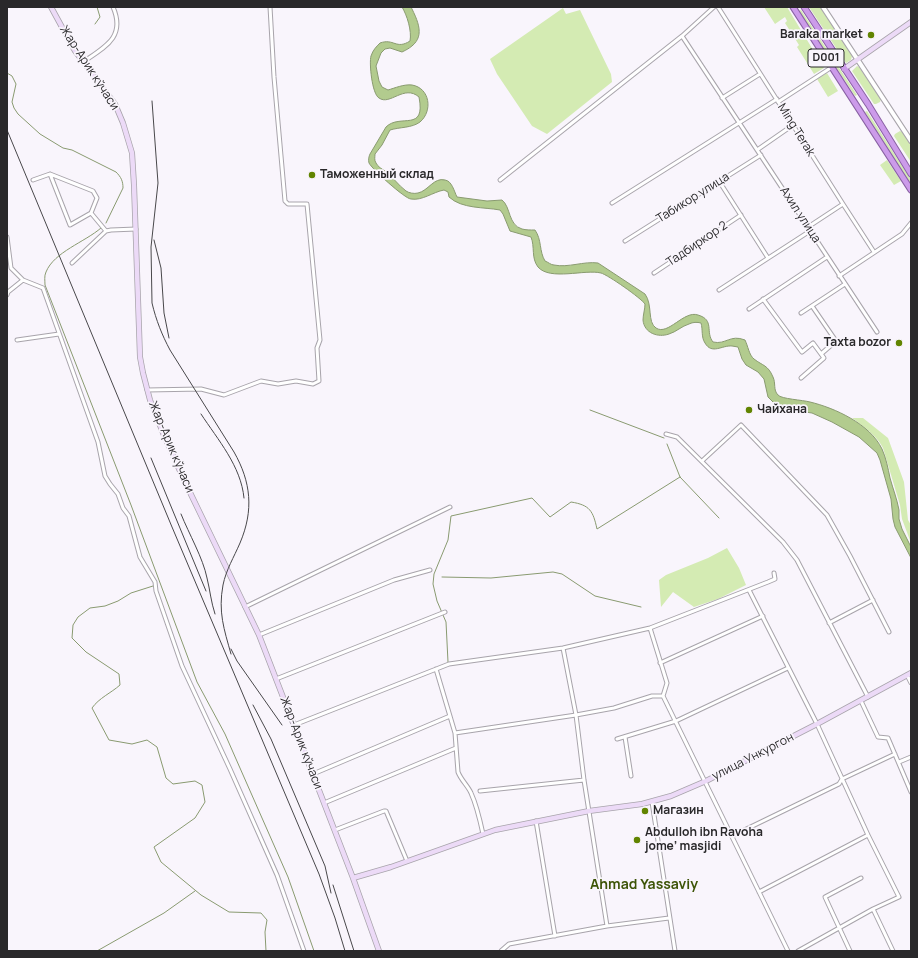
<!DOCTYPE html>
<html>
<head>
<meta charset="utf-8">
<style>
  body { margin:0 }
  #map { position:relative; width:918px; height:958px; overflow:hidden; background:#f9f5fc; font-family:Manrope,sans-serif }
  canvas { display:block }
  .frame { position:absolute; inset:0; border:8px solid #29282a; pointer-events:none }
</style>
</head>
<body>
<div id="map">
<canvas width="918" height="958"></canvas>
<div class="frame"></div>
</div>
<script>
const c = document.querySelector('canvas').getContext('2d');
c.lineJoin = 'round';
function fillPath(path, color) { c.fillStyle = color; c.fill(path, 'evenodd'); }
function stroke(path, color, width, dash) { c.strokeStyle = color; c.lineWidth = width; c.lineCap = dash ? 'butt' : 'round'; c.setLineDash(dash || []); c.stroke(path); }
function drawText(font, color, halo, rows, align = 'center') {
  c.font = font + ' Manrope,sans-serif'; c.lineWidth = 3.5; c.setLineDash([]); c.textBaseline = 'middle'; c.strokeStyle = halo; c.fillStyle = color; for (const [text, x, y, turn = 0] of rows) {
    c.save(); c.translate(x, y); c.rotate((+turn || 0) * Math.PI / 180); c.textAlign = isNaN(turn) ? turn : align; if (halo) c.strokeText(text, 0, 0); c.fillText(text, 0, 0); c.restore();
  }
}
const green = new Path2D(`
  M764 7H787L824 68 814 74 797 47 799 45 785 23 787 21 785 17 775 24Z
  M809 7H820L852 56 851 60 846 63Z
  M563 8 566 14 580 10 611 74 612 82 547 134 532 126 497 74 490 59Z
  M801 10 857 95 855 96 799 11Z
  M857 66 859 67 881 99 880 102 876 104H874L852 71Z
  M827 73 838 91 828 97 817 79Z
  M867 111 911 180V184L865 112Z
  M900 131C912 135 911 152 911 162L894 136 895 134Z
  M887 160 901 181 894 185 880 165Z
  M852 418H863L888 438 904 482 908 520 911 525V543L902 519 900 505 883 448C876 435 864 427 852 418Z
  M727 548 739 568 746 585 718 599 694 607 673 592 661 607 659 580 666 575 708 558Z`);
const water = new Path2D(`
  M402 7H411L412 9C422 29 424 42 402 52L390 48 385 49 381 53 376 66 379 81 382 87 388 90C395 88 404 84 412 85 430 88 433 111 420 122 412 128 400 127 390 130L382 145 375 154C375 157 374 160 376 163 378 167 382 169 385 171 393 177 398 185 406 191 409 193 414 194 418 193 428 191 434 177 445 180 452 181 454 191 457 197L487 201 502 200C511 207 508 225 522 229 526 230 530 230 535 230 542 240 539 251 545 261 548 262 551 265 554 265 568 268 584 261 598 263L645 294C653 305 647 322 656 328 668 336 684 310 698 315 715 320 705 332 713 342 726 345 730 334 745 340 748 346 749 355 754 359 763 366 768 365 773 377 776 383 773 390 778 395 781 399 803 400 810 402 835 408 870 424 882 449 886 458 888 468 890 478 893 489 897 499 899 510V519L902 529 911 547V558L895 527 893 519 891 499 880 460 877 453 859 437 832 422 812 413 784 409 777 406 768 397 764 379 758 372 746 365 742 359 738 347C736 347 734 346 732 346 722 345 712 355 705 343 701 337 703 330 701 323 697 322 693 322 689 324 682 326 676 332 669 334 658 338 644 333 643 320 643 315 645 309 645 304 641 298 608 275 601 273 585 269 550 281 538 267 531 258 535 247 531 237L510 231 503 214 500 210C484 207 462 209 449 197L448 192 444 190C433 192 422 201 411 199 405 199 371 168 369 163 368 160 369 156 370 154L386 127C400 113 426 133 419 97 404 84 390 106 379 98 372 94 369 63 371 56 373 50 376 47 380 43 394 38 396 50 410 41 412 31 407 15 402 7Z`);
const stream = new Path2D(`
  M95 24 100 17 97 7
  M7 73 12 76 16 84 12 102 14 108 18 114 40 134 63 148 72 150 116 172C121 177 123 181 123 188L106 223
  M101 228C85 242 54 252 46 272 44 276 45 281 45 285L131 505 197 682 225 734 288 877 314 951
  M590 410 664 438
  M667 444 680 477 719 518
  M442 577 491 578 553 572 562 574 595 596 641 607
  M153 586 131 593 118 601 105 606 90 608 78 617 73 625 72 638 86 652 119 674 120 685C111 693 99 698 92 708L109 740 132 744 147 740 157 747 166 778 173 784 195 781 202 785 205 802 195 818 154 847 161 862 201 895 229 912 261 913 267 920 265 932 266 951
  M448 662 446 622 437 601 433 584 434 574 448 540 451 516 532 498 550 517 571 502C590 505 593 511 597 529L680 477
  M97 951 164 913 195 891`);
const minor = new Path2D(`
  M718 7 843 204 874 252
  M682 36 877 332
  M83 62C105 47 126 37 113 7
  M722 98 760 74
  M778 102 832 67
  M757 150 793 125
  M50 174 70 225 91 213
  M33 180 50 174 93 191 97 198 91 213 106 231
  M500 180 682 36 714 7
  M719 181 768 258
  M612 203 777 99
  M808 227 843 204
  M7 237 11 268 23 280 43 288 98 442 105 476 110 484 118 494 123 508 129 516 140 557 155 582 156 591 182 666 230 769 277 875 304 951
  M625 241 761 155
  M72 263 106 231 111 230 136 229
  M654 273 741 215
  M839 276 902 234 911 223
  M719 290 810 231
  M7 295 8 292 23 280
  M763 299 802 352 813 343 824 358 801 378
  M812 306 836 341 821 354
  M749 309 827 257
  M801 313 845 284
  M17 340 59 334
  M147 390 201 389 224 395 261 381 278 384 296 381 313 384 319 381 317 348 320 340 307 204H288L285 201 274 77 270 7
  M666 434 677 437 783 542 797 560 868 697
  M702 461 741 425 827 515 850 556 889 632
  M749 590 817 724 868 835 899 897 873 909 798 951
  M245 607 450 507
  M829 623 873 600
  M650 628 667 683 663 696
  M259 635 394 580 430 570
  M563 648 576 715 584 780 607 926
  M660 663 763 616
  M436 669 455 733 458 772C461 780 468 786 471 793 477 806 480 820 483 834
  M907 675 911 683
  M276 679 445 612
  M861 701 878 737 888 738 911 792
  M294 725 449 664 563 648 650 628 768 582 775 579 774 573
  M455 733 576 715 614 708 652 696H663L788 951
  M625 737 631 776
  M617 739 676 721 788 668
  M899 762 911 757
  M313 774 450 716
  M480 791 584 780
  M652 802 675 951
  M324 803 456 748
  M536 821 555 936
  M335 830 384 811H386L407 861
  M732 836 839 784 842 779 895 754
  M759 892 868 835
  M873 909 893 951
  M501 951 509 944 607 926 669 918
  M850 951 825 897 861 878`);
const tertiary = new Path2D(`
  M823 7 911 141`);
const secondary = new Path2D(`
  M51 7 75 51 115 104 123 123 132 153 134 185 140 357 143 373 150 400 163 433 184 480 259 635 353 878 379 951
  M844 69 911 22
  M353 878 391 867 495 830 589 811 642 804 671 796 706 781 817 724 911 673`);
const trunk = new Path2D(`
  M793 7 911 190
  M804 7 868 104 911 174`);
const rail = new Path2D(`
  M152 101 158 183 151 247 152 303C156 320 162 335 170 350L234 452C251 482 254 510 240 543 234 557 226 570 223 585 218 612 224 629 231 654
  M7 130 172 527 319 874 335 918 345 951
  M154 240 161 268 164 313 169 338
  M201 414C218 440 241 466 244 498
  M151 458 206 591
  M181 514C189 534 203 558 207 578 210 590 211 602 215 614
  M231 649 237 661 282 725
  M253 705 271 739 325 866 331 893
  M333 885 354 951`);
const markers = [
  [871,35,4,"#618400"],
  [312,175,4,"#618400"],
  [899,343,4,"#618400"],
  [749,410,4,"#618400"],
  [645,811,4,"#618400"],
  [637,840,4,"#618400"]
];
const shields = [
  [826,58,36]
];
const shieldNames = [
  ["D001",826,58]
];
const poiNames = [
  ["Baraka market",863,35,"right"],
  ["Таможенный склад",320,175],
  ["Taxta bozor",891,343,"right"],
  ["Чайхана",757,410],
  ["Магазин",653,811],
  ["Abdulloh ibn Ravoha",645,833],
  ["jome’ masjidi",645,847]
];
const streetNames = [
  ["Жар-Арик кўчаси",89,68,57],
  ["Ming Terak",796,130,58],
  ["Табикор улица",693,198,-32],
  ["Ахил улица",800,215,57],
  ["Тадбиркор 2",697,244,-34],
  ["Жар-Арик кўчаси",171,447,67],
  ["Жар-Арик кўчаси",301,743,69],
  ["улица Ункургон",753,757,-27]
];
const quarterNames = [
  ["Ahmad Yassaviy",644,885]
];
fillPath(green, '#d4ebb3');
fillPath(water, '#b2cb8e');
stroke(water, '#899a70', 1);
stroke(stream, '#899a70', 1);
stroke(minor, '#a8a4ab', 5);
stroke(tertiary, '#a8a4ab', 6);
stroke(secondary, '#a8a4ab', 6);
stroke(trunk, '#8a62a4', 7);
stroke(minor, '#fff', 3);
stroke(tertiary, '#fff', 4);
stroke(secondary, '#ecdaf7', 4.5);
stroke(trunk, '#cc9bea', 5);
stroke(rail, '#48474a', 1);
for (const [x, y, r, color] of markers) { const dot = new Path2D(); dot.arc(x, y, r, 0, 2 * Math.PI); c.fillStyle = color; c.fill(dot); stroke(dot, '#f9f5fc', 1.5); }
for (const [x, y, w] of shields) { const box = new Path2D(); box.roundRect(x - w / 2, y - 9, w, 18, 3); c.fillStyle = '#f9f5fc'; c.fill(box); stroke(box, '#29282a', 1); }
drawText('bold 11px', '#29282a', null, shieldNames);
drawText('bold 12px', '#29282a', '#f9f5fc', poiNames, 'left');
drawText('12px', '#29282a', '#f9f5fc', streetNames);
drawText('bold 14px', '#3d5407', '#f9f5fc', quarterNames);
</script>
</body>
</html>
